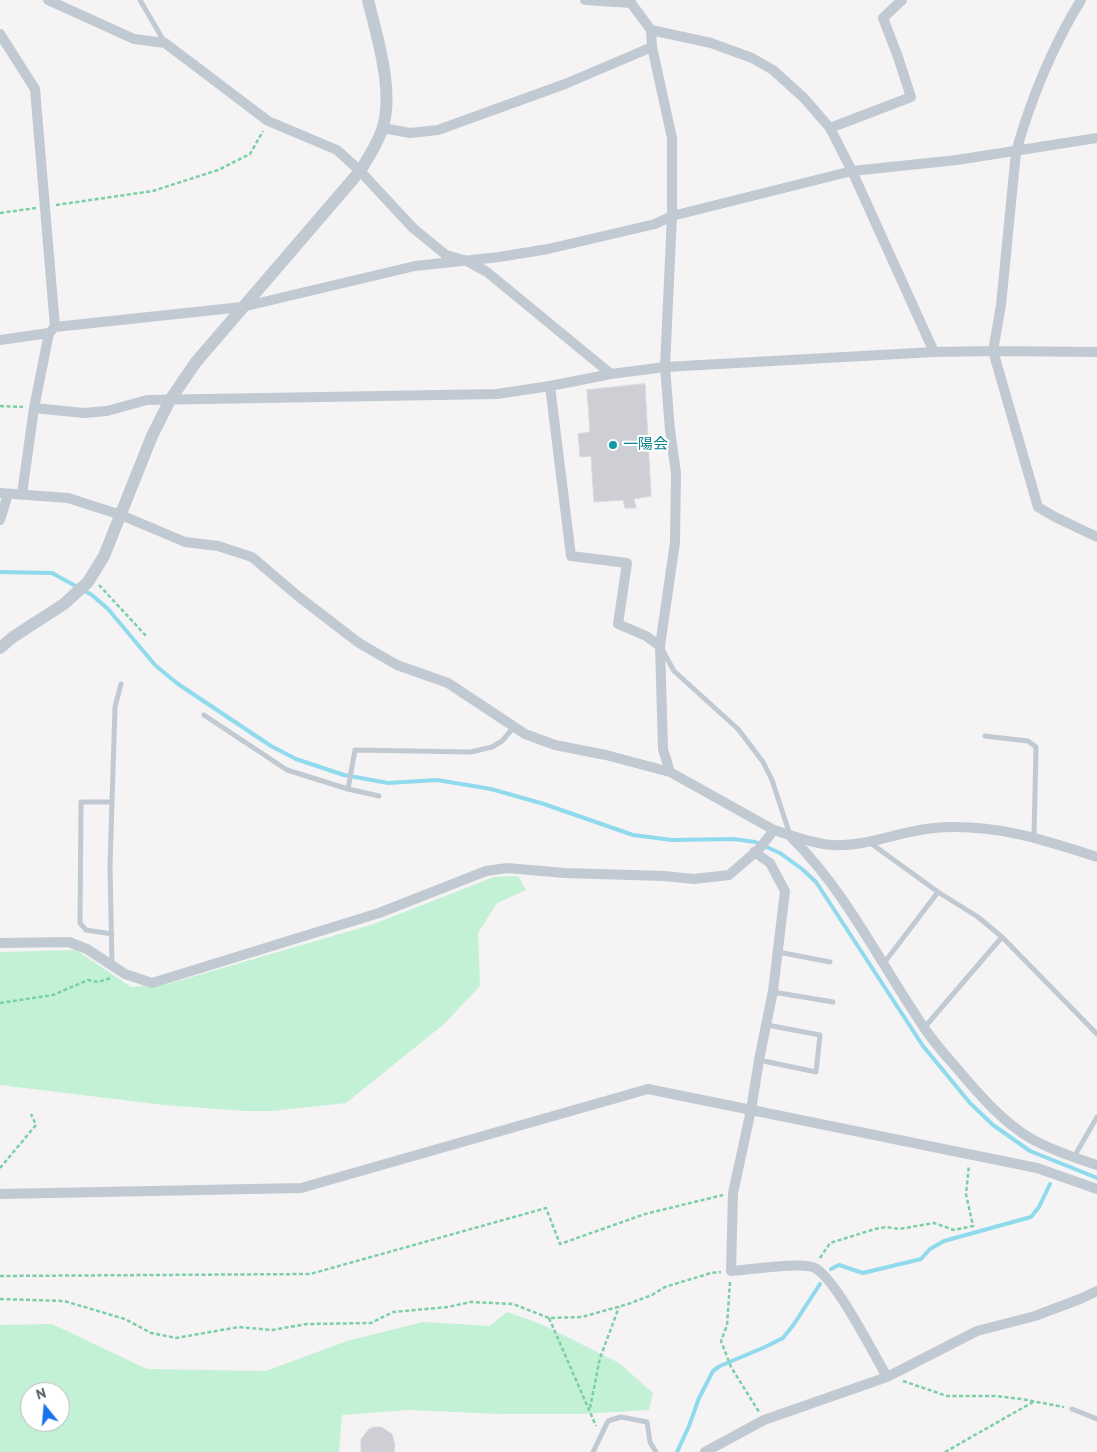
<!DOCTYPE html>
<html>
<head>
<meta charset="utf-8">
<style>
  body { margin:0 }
  #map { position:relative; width:1097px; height:1452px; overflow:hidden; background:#f5f3f3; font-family:"PT Sans",sans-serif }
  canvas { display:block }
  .north { position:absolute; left:20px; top:1382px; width:50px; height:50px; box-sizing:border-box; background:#fff; border:1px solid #b7bbc0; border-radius:50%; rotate:343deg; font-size:14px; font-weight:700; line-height:20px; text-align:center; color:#4a5661 }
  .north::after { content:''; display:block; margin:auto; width:18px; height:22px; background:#1a73e8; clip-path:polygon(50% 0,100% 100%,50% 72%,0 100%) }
</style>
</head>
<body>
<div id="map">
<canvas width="1097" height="1452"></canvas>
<div class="north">N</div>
</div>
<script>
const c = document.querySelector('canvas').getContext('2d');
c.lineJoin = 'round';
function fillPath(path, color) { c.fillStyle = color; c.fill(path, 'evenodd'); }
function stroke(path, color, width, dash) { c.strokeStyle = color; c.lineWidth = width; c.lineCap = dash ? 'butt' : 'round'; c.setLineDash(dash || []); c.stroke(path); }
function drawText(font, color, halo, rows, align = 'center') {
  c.font = font + ' "PT Sans","Noto Sans JP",sans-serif'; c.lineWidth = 4; c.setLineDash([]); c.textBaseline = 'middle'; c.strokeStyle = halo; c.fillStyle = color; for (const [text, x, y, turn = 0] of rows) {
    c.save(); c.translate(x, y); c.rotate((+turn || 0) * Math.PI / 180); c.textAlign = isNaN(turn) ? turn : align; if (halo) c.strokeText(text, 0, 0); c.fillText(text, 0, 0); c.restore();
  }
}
const green = new Path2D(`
  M518 876 526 890 497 903 478 933 480 986 444 1024 346 1103 271 1111H245L164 1105 0 1085V952L76 950 131 987 168 984 374 924 494 877Z
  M507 1312 541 1324 619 1363 653 1393 649 1410 582 1414H500L409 1410 342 1415 339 1452H0V1325L52 1324 147 1369 266 1371 347 1341 423 1322 490 1326ZM30 1392H60V1422H30Z`);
const stream = new Path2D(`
  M0 572 52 573 92 595 108 609 155 665 178 684 271 746 296 759 344 775 388 783 437 780 491 789 544 804 633 835 672 840 734 839 755 842 780 853 802 869 816 882 923 1046 970 1103 993 1125 1030 1151 1097 1178
  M831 1269 839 1265 863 1273 921 1259 930 1249 944 1241 1031 1217 1039 1207 1050 1184
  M677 1452 689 1426 699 1398 713 1371 720 1366 765 1347 783 1338 794 1324 820 1284`);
const building = new Path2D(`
  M645 384 651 496 634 499 636 508H625L623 500 594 502 591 456 580 457 578 434 590 432 587 390Z
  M375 1427H381L392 1434 395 1445 394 1452H361V1439L369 1429Z`);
const path = new Path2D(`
  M56 205 153 191 218 170 250 154 263 131
  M0 213 36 208
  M0 406 23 407
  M99 585 147 637
  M0 1003 53 995 88 980 98 982 111 978
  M0 1168 36 1125 31 1114
  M820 1258 830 1243 875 1229 886 1227 899 1229 934 1223 954 1230 973 1226 966 1194 969 1165
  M0 1276 310 1274 546 1208 560 1244 645 1214 723 1195
  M730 1282 727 1325 721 1341 731 1367 759 1412
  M0 1299 64 1301 125 1319 151 1333 176 1338 239 1327 272 1330 307 1324 371 1323 393 1312 448 1307 471 1302 513 1304 549 1318 582 1317 628 1304 652 1295 665 1287 711 1273 721 1272
  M549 1318 596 1426
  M903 1381 947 1396H996L1021 1399 1064 1407
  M590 1408 600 1358 619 1307
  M945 1452 1033 1402`);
const service = new Path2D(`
  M140 0 165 43
  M663 651 674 671 738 729 763 762 772 780 790 835
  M204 715 287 770 348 789 379 796
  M985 736 1028 741 1036 747 1034 837
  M348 789 355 750 471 752 492 747 502 741 514 727
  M112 802H81L80 923 86 930 112 934
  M869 842 938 892 978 917 1002 937 1097 1034
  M778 952 830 962
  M884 963 938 892
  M112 965 110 866 112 802 115 707 121 684
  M773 992 833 1002
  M924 1028 1002 937
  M759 1060 816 1072 820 1035 767 1025
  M1074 1157 1097 1117
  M1072 1409 1097 1419
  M593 1452 608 1421 621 1417 647 1422 650 1442 656 1452`);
const minor = new Path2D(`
  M48 0 134 39 165 43 268 121 337 150 360 171 413 228 446 255 467 261 487 272 611 374
  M585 0 631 3
  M631 0V3L651 30 652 47 672 138V216L665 367 670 430 676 473 675 542 660 646 663 749 670 772
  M1081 0C1053 45 1030 101 1016 152L1001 305 993 351 1038 507 1055 517 1097 537
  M651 30 711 43 752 58 773 70 804 98 830 128 852 171 934 352
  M0 34 35 89 55 327
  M383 128 410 133 438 130 565 84 652 47
  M830 128 911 97 898 57 883 18 902 0
  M0 340 49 333
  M550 386 571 556 627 563 618 624 646 636 660 646
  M34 408 84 413 107 411 147 400 497 394 550 386 611 374 665 367 934 352 993 351 1097 352
  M0 493 68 498 121 515 185 542 218 546 252 557 299 597 359 643 397 665 448 683 525 734 555 745 606 755 670 772 774 830C790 835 816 845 833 845 867 847 900 831 934 828 992 823 1042 839 1097 857
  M22 494 34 408 49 333 55 327 242 307 415 266 499 257 548 249 655 224 672 216 852 171 957 160 1097 138
  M0 520 8 494
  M791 837C846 891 880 963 923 1026 935 1045 952 1062 966 1079 985 1101 1005 1123 1030 1138 1051 1150 1075 1158 1097 1165
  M754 852 770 863 785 891 773 991 759 1060 751 1110 733 1193 731 1271C747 1270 804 1261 815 1268 835 1278 874 1354 887 1377
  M0 943 69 942 87 949 125 974 152 983 379 913 486 871 507 868 565 873 664 876 694 879 729 875 759 849 774 830
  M0 1194 301 1188 648 1089 1037 1168 1097 1189
  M705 1452 764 1420 887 1377 977 1331 1035 1316 1080 1299 1097 1291`);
const tertiary = new Path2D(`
  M0 648 13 637 64 604 88 582 104 556 152 436 170 400 196 362 360 171C369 157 377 144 382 130 395 93 377 37 368 0`);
const markers = [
  [613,445,5,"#0f9aa8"]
];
const cultureNames = [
  ["一陽会",623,445]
];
fillPath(green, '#c3f1d5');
stroke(stream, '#90daee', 4);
fillPath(building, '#cdcfd5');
stroke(building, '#d7d9de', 1);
stroke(path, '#7ad0a6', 2.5, [4, 2.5]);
stroke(service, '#c1cad2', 5);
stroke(minor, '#c1cad2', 10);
stroke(tertiary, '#c1cad2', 12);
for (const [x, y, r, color] of markers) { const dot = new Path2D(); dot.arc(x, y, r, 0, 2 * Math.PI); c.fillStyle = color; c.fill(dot); stroke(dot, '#fff', 2); }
drawText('15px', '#0d838f', '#fff', cultureNames, 'left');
</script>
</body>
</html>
